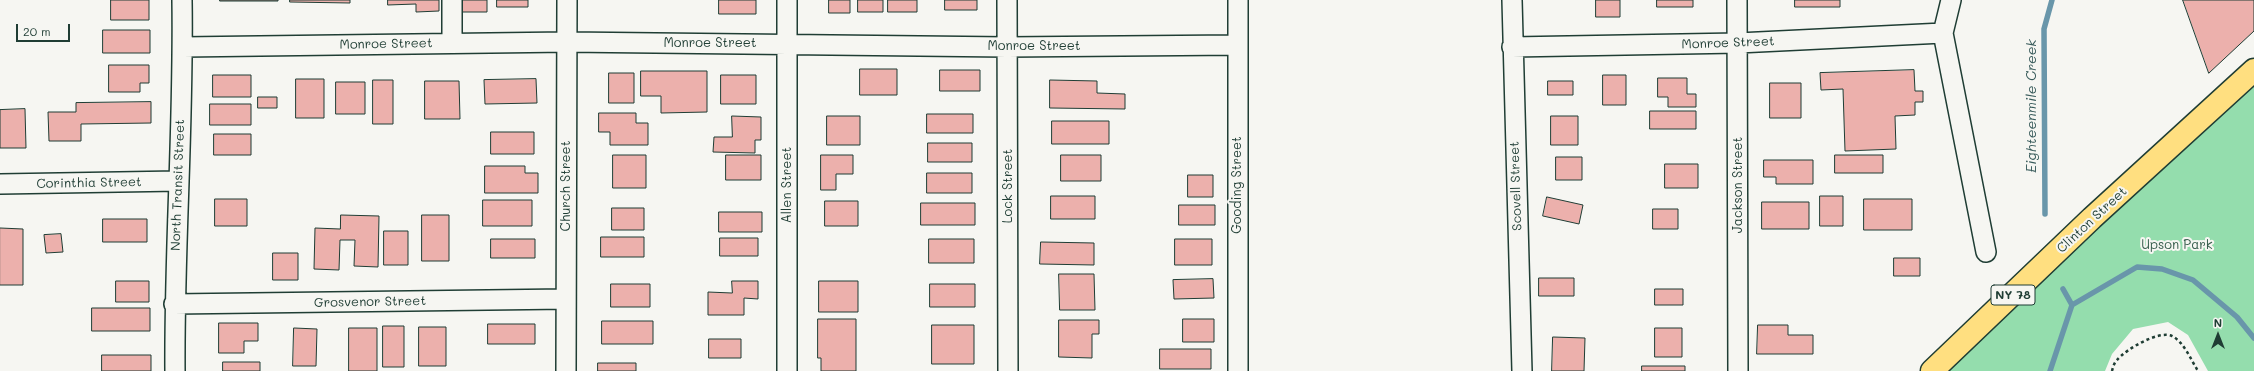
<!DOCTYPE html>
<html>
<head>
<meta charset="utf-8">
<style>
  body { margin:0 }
  #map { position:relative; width:2254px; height:371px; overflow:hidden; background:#f6f6f2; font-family:Mali,sans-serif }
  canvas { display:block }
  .north { position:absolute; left:2198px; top:315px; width:40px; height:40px; -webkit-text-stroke:3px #f6f6f2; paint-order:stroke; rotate:0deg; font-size:11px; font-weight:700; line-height:16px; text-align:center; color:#1f3d34 }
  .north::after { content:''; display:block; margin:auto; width:14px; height:18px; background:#1f3d34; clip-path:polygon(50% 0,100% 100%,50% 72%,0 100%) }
  .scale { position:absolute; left:16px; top:24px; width:54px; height:18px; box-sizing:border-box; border:2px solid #1f3d34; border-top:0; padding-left:5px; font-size:12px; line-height:14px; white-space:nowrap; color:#1f3d34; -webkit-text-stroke:3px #f6f6f2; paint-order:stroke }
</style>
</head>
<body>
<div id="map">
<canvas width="2254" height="371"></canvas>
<div class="north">N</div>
<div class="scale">20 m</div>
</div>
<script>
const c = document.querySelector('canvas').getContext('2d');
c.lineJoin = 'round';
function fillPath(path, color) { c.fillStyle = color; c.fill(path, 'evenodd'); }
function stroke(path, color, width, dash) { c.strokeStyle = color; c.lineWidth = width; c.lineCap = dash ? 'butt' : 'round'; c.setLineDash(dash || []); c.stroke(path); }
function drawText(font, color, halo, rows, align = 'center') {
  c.font = font + ' Mali,sans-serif'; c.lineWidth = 4; c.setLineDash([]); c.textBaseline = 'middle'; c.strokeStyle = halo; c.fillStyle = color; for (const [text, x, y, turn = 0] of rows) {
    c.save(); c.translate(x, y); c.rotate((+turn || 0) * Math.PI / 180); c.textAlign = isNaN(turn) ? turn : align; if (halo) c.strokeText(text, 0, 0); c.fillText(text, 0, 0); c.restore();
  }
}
const green = new Path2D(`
  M2254 70V371H2208L2188 335 2168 322 2133 329 2112 354 2105 371H1935Z`);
const stream = new Path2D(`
  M2045 214 2044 29 2052 0
  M2063 289 2072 305
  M2072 305 2137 267 2162 269 2193 280 2237 317 2254 338
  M2050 371 2072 305`);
const building = new Path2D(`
  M111 0H149V20H111Z
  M220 0H278V1H220Z
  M290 0H350V3L290 2Z
  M388 0H439V11L416 12V4L388 5Z
  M459 0H487V12H459Z
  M497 0H528V7H497Z
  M719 0H756V14H719Z
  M829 0H850V13H829Z
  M858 0H883V12H858Z
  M888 0H917V12H888Z
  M945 0H977V10H945Z
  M1596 0H1620V17H1596Z
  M1657 0H1693V7H1657Z
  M1795 0H1840V7H1795Z
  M2183 0H2254V31L2209 73Z
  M103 30H150V53H103Z
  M109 65H149V83H140V92H109Z
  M860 69H897V95H860Z
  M940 70H980V91H940Z
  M1914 70 1915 91H1923V102H1915V115L1895 116 1896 149 1845 151 1843 89 1821 90 1820 73Z
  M641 71H707V112L661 113V96H641Z
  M609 73H634V103H609Z
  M213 75H251V97H213Z
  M721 75H756V104H721Z
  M1603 75H1626V105H1603Z
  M1658 78H1687V94H1696V107H1668V97H1658Z
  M296 79H324V118H296Z
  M536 79 537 103 485 104 484 80Z
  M373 80H393V124H373Z
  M1050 80 1097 81V93L1125 94V109L1050 108Z
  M425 81H459L460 119H425Z
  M1548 81H1573V95H1548Z
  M336 82H365V114H336Z
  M1770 83H1801V118H1770Z
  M258 97H277V108H258Z
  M151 102V123L81 124V141H49L48 112H76V103Z
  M210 104H251V125H210Z
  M25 109 26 148H0V110Z
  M1650 111H1696V129H1650Z
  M599 113H636V123H648V145H610V132H599Z
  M927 114H973V133H927Z
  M732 116 761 117V140H755V153L713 152 714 137H732Z
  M827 116H860V145H827Z
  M1551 116H1578V145H1551Z
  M1052 121H1109V144H1052Z
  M491 132H534V154H491Z
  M214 134H251V155H214Z
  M928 143H972V162H928Z
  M613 155H646V188H613Z
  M726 155H761V180H726Z
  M821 155H853V174H836V190H821Z
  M1061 155H1101V181H1061Z
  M1835 155H1883V173H1835Z
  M1556 157H1582V180H1556Z
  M1764 160H1813V184H1776V177H1764Z
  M1665 164H1698V188H1665Z
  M485 166H525V173H538V193H485Z
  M927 173H972V193H927Z
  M1188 175H1213V197H1188Z
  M1051 196H1095V219H1051Z
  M1820 196H1843V226H1820Z
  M1547 197 1583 205 1579 224 1543 216Z
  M215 199H247V226H215Z
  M1864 199H1912V230H1864Z
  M483 200H532V226H483Z
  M825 201H858V226H825Z
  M1762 202H1809V229H1762Z
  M921 203H975V225H921Z
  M1179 205H1215V225H1179Z
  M612 208H644V230H612Z
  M1653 209H1678V229H1653Z
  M719 212H762V232H719Z
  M341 215 379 216 378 267 354 266 355 240H340L339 270 314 269 315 228 340 229Z
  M422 215H449V261H422Z
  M103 219H147V242H103Z
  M0 228 23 229V285H0Z
  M384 231H408V265H384Z
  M61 234 63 252 46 253 44 235Z
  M601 237H644V257H601Z
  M720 238H758V256H720Z
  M491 239H535V258H491Z
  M929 239H974V263H929Z
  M1175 239H1212V265H1175Z
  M1041 242 1094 243V265L1040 264Z
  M273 253H298V280H273Z
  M1894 258H1920V276H1894Z
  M1059 274H1094L1095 310H1060Z
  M1539 278H1574V296H1539Z
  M1213 279 1214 298 1174 299 1173 280Z
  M116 281H149V302H116Z
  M732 281H758V299L744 298V315H708V292L732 293Z
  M819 281H858V312H819Z
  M611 284H650V307H611Z
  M930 284H975V307H930Z
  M1655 289H1683V305H1655Z
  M92 308H150V331H92Z
  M818 319H856V371H821V358H818Z
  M1183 319H1214V342H1183Z
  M1059 320H1099V334H1092V358L1059 357Z
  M602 321H653V344H602Z
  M219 323H258V341H244V353H219Z
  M488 324H535V344H488Z
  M932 325H974V364H932Z
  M1758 325H1788V335H1813V354H1757Z
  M383 326H404V367H383Z
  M419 327H446V366H419Z
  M294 328 317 329 316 366H293Z
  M349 328H377V371H349Z
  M1655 328H1682V357H1655Z
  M1553 337 1585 338 1584 371H1552Z
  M709 339H741V358H709Z
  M1160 349H1211V369H1160Z
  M102 355H151V371H102Z
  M223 362H260V371H223Z
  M598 363H636V371H598Z
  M1642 366H1685V371H1642Z`);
const path = new Path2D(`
  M2112 371C2113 367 2114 363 2117 360 2126 349 2159 330 2172 336 2184 342 2191 360 2198 371`);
const minor = new Path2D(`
  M452 0V43
  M1007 0 1008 371
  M1238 0V371
  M1512 0 1522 371
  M1737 0 1738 371
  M1951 0 1943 33 1986 252
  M183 47 567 42 1007 47 1237 45
  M1512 47 1738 43 1943 33
  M0 184 178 181
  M174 304 566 299
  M175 371C174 247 184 124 182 0
  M566 371 567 0
  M787 371V0`);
const major = new Path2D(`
  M1932 371 2092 218 2254 70`);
const shields = [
  [2013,295,44]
];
const shieldNames = [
  ["NY 78",2013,295]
];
const streetNames = [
  ["Monroe Street",710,43],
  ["Monroe Street",1728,43,-2],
  ["Monroe Street",386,44,-1],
  ["Monroe Street",1034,46],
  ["Corinthia Street",89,183,-1],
  ["North Transit Street",178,185,-88],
  ["Allen Street",787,185,-90],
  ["Gooding Street",1237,185,-90],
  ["Jackson Street",1738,185,-90],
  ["Church Street",566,186,-90],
  ["Lock Street",1008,186,-90],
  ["Scovell Street",1516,186,-92],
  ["Clinton Street",2092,220,-43],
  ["Grosvenor Street",370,302,-1]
];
const parkNames = [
  ["Upson Park",2177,245]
];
const waterNames = [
  ["Eighteenmile Creek",2032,106,-90]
];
fillPath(green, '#94ddad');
stroke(stream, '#6996aa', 5.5);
fillPath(building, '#ecb0ac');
stroke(building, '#1f3d34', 1);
stroke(minor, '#1f3d34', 22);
stroke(major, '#1f3d34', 25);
stroke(path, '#1f3d34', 2.5, [3, 3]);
stroke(minor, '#f6f6f2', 19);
stroke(major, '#ffdf80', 22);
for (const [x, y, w] of shields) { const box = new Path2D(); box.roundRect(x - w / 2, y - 10, w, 20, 3); c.fillStyle = '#f6f6f2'; c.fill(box); stroke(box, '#1f3d34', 1); }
drawText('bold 12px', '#1f3d34', null, shieldNames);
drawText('13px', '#1f3d34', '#f6f6f2', streetNames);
drawText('13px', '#365d4c', '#f6f6f2', parkNames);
drawText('italic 14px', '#385b5b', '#f6f6f2', waterNames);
</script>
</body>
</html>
